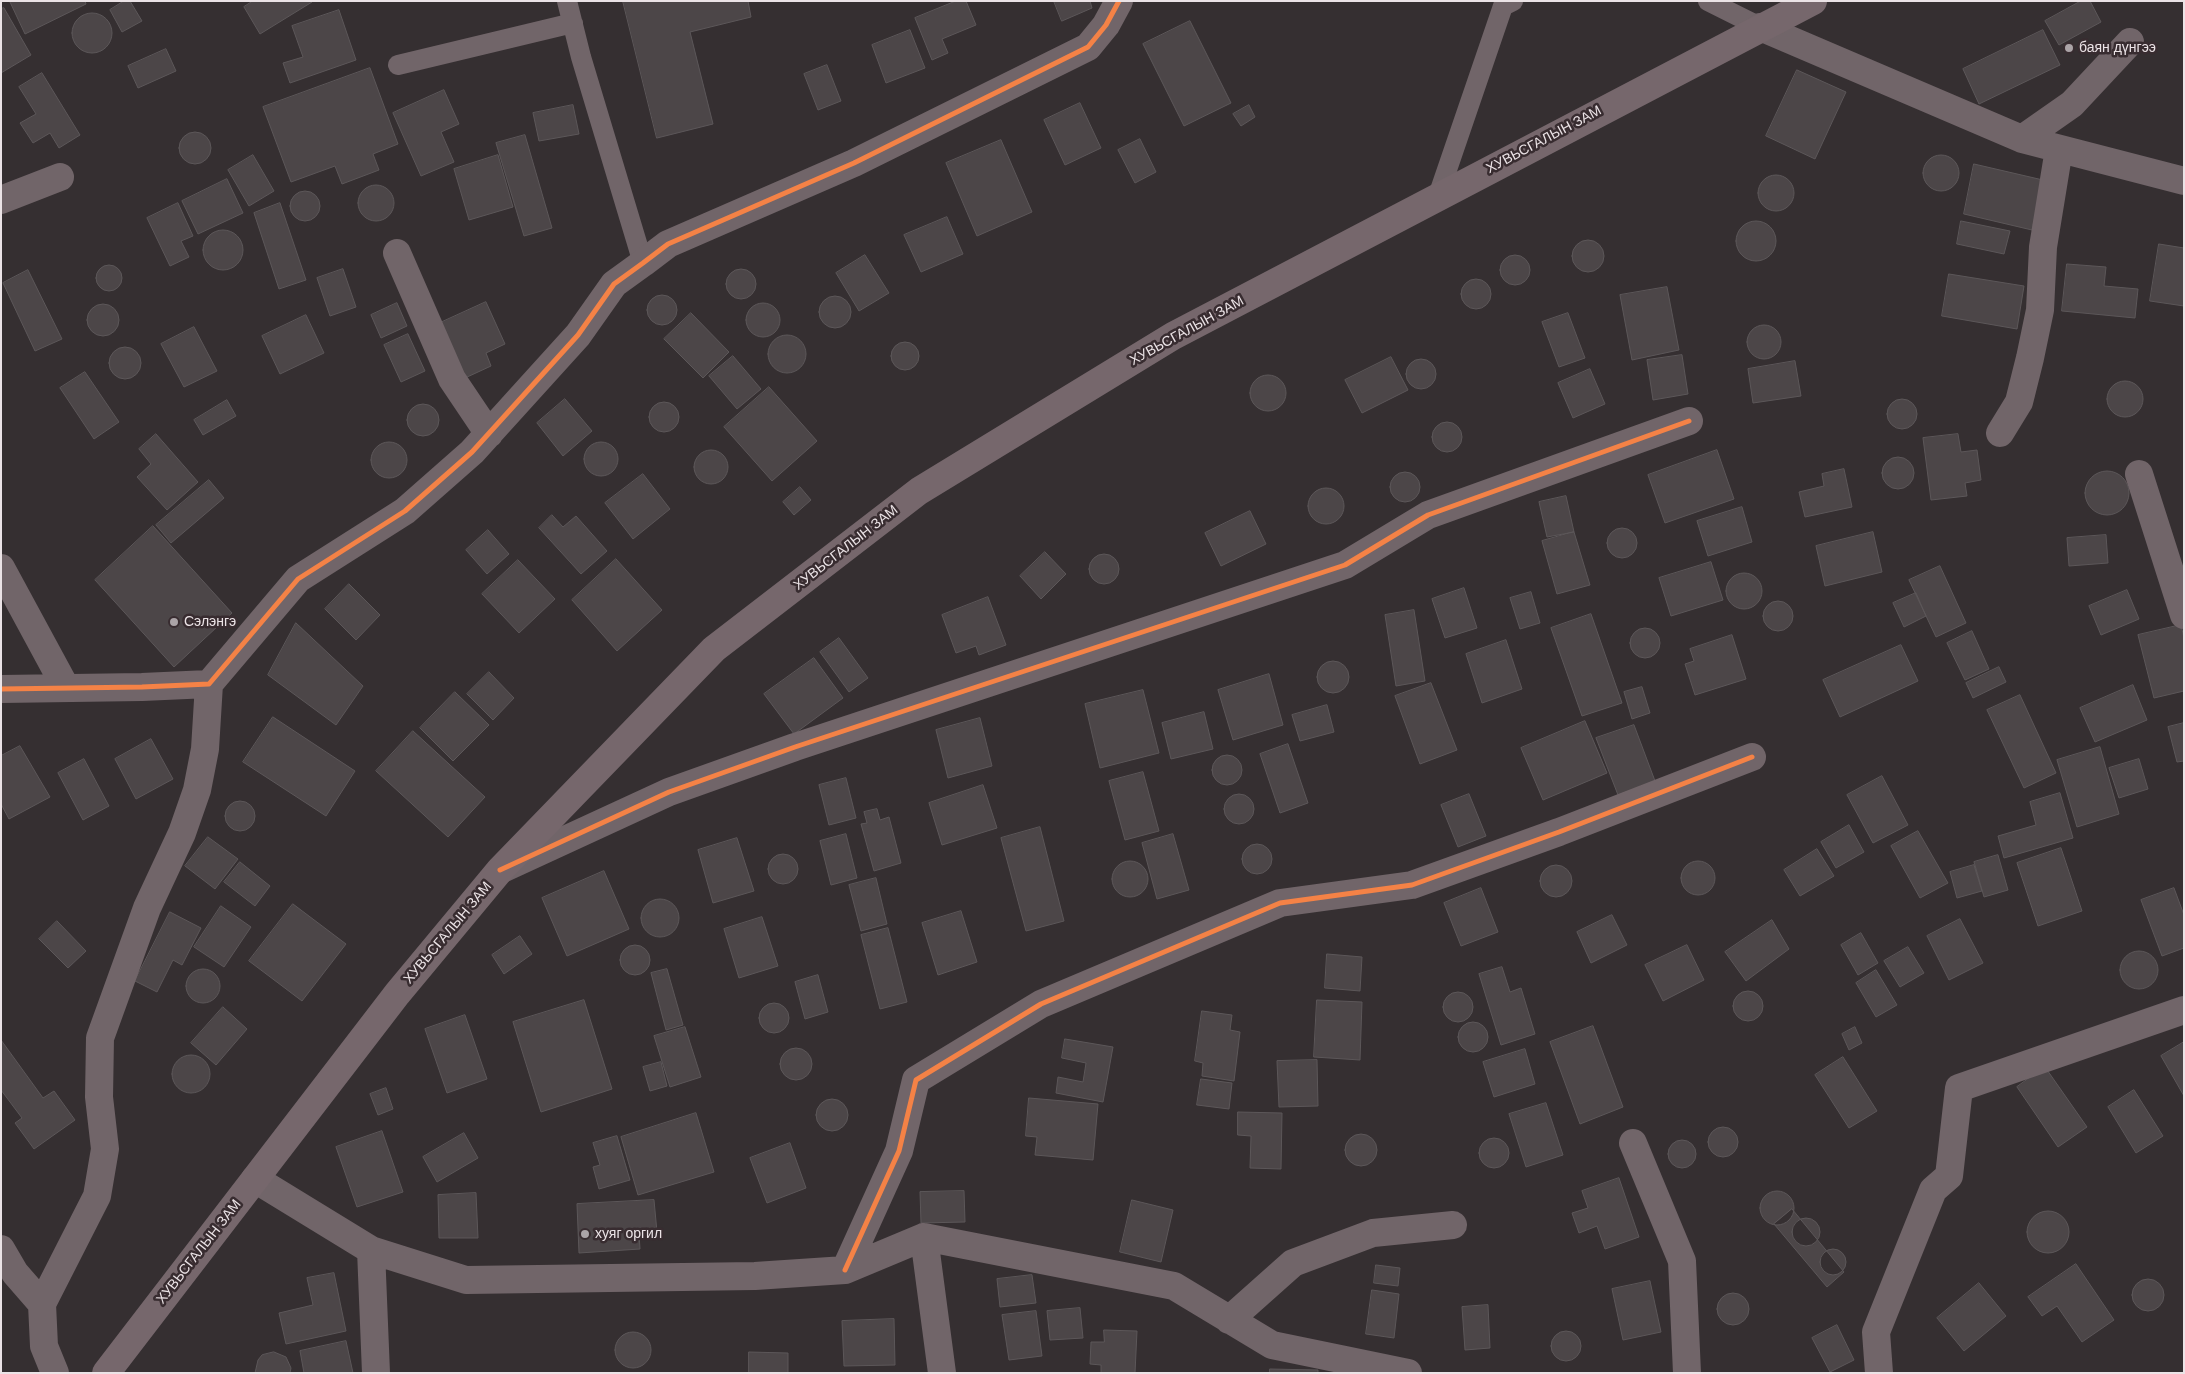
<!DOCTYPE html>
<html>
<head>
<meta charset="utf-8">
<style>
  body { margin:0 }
  #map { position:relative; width:2185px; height:1374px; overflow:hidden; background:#352f31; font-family:Arial,sans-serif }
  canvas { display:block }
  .frame { position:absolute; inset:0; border:2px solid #ebe3e6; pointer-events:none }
</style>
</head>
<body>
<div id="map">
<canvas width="2185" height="1374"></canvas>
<div class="frame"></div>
</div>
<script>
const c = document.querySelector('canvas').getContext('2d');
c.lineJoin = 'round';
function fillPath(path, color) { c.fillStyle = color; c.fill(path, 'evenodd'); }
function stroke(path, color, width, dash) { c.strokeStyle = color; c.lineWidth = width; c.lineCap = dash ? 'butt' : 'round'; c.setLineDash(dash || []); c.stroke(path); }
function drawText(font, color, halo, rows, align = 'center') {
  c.font = font + ' Arial,sans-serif'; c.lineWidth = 5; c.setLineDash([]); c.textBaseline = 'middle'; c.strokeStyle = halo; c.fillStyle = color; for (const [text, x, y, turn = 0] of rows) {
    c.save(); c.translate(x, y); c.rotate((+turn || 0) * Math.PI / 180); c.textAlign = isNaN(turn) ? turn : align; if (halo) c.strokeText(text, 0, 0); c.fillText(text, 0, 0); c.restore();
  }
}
const building = new Path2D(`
  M85 1 86 4 25 34 10 2Z
  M124 1H130L142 21 122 32 110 10Z
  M253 1H311L312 2 260 34 244 7Z
  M623 1H748L751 17 690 32 713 124 657 138Z
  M956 1H966L976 25 942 39 948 53 932 60 915 18Z
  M1054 1H1090L1092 8 1062 21Z
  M2081 1H2090L2101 22 2059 45 2045 21Z
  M4 8 31 55 1 73V9Z
  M339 10 356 60 290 83 283 63 303 57 292 26Z
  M72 33a20 20 0 1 1 40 0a20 20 0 1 1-40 0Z
  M1190 21 1231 103 1184 126 1143 44Z
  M910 30 925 68 886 83 872 45Z
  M2043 30 2060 65 1979 104 1963 69Z
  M166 49 176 71 138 88 128 66Z
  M827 65 841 101 818 110 804 74Z
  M370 68 398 144 373 154 379 170 342 184 335 166 291 182 263 107Z
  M1797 70 1846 92 1815 159 1766 136Z
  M42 73 80 135 59 148 50 133 33 143 20 123 36 114 19 87Z
  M444 90 459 124 441 132 454 162 421 176 393 113Z
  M1080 103 1101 148 1065 165 1044 120Z
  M573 105 579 134 539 141 533 113Z
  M1249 105 1255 117 1241 126 1233 114Z
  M179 148a16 16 0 1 1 32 0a16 16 0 1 1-32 0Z
  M525 135 552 228 524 236 496 143Z
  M1140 139 1156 172 1135 183 1118 150Z
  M1001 140 1032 212 977 236 946 163Z
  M1923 173a18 18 0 1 1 36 0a18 18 0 1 1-36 0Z
  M253 155 274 191 249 206 228 170Z
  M498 155 513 207 469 220 454 169Z
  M1974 164 2043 180 2032 230 1964 214Z
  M1758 193a18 18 0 1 1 36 0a18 18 0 1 1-36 0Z
  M227 179 243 213 198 234 182 201Z
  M358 203a18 18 0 1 1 36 0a18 18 0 1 1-36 0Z
  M290 206a15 15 0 1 1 30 0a15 15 0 1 1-30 0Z
  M178 203 193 236 181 241 189 257 170 266 147 218Z
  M280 203 306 280 279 289 254 213Z
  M947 217 963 254 921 272 904 235Z
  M1736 241a20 20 0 1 1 40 0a20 20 0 1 1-40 0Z
  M1961 221 2010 231 2004 254 1957 244Z
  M203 250a20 20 0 1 1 40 0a20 20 0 1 1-40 0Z
  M1572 256a16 16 0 1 1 32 0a16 16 0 1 1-32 0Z
  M2159 244 2184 248V306L2150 301Z
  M1500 270a15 15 0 1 1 30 0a15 15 0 1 1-30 0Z
  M865 255 889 293 859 311 836 273Z
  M2067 264 2106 267 2104 286 2138 289 2135 318 2062 311Z
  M96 278a13 13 0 1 1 26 0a13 13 0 1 1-26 0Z
  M726 284a15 15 0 1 1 30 0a15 15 0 1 1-30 0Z
  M343 269 356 307 330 316 317 278Z
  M28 270 62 339 35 351 3 283Z
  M1949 274 2024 286 2017 329 1942 316Z
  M1461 294a15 15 0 1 1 30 0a15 15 0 1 1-30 0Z
  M1667 287 1679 350 1632 360 1620 295Z
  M647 310a15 15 0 1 1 30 0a15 15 0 1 1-30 0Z
  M819 312a16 16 0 1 1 32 0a16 16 0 1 1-32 0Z
  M486 302 505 344 486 353 491 366 465 378 440 323Z
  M397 303 407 326 381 338 371 315Z
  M746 320a17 17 0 1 1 34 0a17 17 0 1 1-34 0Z
  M87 320a16 16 0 1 1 32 0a16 16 0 1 1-32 0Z
  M691 313 729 352 703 378 664 339Z
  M1568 313 1585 358 1559 367 1542 322Z
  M306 315 324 353 280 374 262 336Z
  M1747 342a17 17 0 1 1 34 0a17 17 0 1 1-34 0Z
  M194 327 217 371 184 387 161 344Z
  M408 334 425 371 401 382 384 345Z
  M768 354a19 19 0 1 1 38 0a19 19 0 1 1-38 0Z
  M891 356a14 14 0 1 1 28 0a14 14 0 1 1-28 0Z
  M109 363a16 16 0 1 1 32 0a16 16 0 1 1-32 0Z
  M1682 355 1688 394 1653 400 1647 360Z
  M733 356 761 389 737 409 709 376Z
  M1391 357 1408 390 1362 413 1345 380Z
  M1406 374a15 15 0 1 1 30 0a15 15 0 1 1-30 0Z
  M1795 361 1801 396 1753 403 1748 369Z
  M1590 369 1605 404 1573 418 1558 383Z
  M85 372 119 422 94 439 60 388Z
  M1250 393a18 18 0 1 1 36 0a18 18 0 1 1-36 0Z
  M2107 399a18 18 0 1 1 36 0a18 18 0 1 1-36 0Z
  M769 387 817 441 772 481 724 427Z
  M1887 414a15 15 0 1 1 30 0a15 15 0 1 1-30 0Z
  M565 399 592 431 563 456 537 423Z
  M227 400 236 416 203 435 194 420Z
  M649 417a15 15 0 1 1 30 0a15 15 0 1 1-30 0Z
  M407 420a16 16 0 1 1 32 0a16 16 0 1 1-32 0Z
  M1432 437a15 15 0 1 1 30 0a15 15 0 1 1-30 0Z
  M156 434 198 482 167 510 137 477 151 464 139 449Z
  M1958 434 1961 452 1977 450 1981 480 1965 483 1967 496 1931 500 1923 438Z
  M584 459a17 17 0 1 1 34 0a17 17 0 1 1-34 0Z
  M371 460a18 18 0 1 1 36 0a18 18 0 1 1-36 0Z
  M1717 450 1734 499 1665 523 1648 475Z
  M694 467a17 17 0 1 1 34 0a17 17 0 1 1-34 0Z
  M1882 473a16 16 0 1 1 32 0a16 16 0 1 1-32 0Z
  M1844 469 1852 507 1805 517 1799 492 1824 486 1822 474Z
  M2085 493a22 22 0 1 1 44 0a22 22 0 1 1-44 0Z
  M1390 487a15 15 0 1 1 30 0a15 15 0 1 1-30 0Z
  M643 474 670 509 633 539 605 503Z
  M209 480 224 498 171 543 156 525Z
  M800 487 811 500 794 515 783 502Z
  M1308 506a18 18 0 1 1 36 0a18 18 0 1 1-36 0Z
  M1566 496 1574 532 1547 537 1539 502Z
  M1742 507 1752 542 1708 556 1697 521Z
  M1250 511 1266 544 1221 566 1205 533Z
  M552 515 563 527 576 516 607 551 581 574 539 528Z
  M153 526 232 613 174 667 95 580Z
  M1607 543a15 15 0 1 1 30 0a15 15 0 1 1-30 0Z
  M488 530 509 554 487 574 466 550Z
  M1574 532 1590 585 1557 594 1542 541Z
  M1873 532 1882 572 1825 586 1816 546Z
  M2106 535 2108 563 2069 566 2067 538Z
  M1045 552 1066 574 1041 599 1020 576Z
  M1089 569a15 15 0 1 1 30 0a15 15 0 1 1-30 0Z
  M616 559 662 610 617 651 572 600Z
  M518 560 555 599 519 633 482 594Z
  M1711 562 1723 600 1671 616 1659 578Z
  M1940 566 1966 623 1936 637 1909 580Z
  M1726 591a18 18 0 1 1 36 0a18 18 0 1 1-36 0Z
  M349 584 380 615 356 640 325 609Z
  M1464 588 1477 628 1445 638 1432 599Z
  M2127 590 2139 619 2101 635 2089 606Z
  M1531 592 1540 623 1520 629 1510 598Z
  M1916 593 1926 616 1904 627 1893 603Z
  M988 597 1006 645 979 655 976 646 956 653 942 615Z
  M1763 616a15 15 0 1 1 30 0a15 15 0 1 1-30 0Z
  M1414 610 1425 681 1396 686 1385 615Z
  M1591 614 1622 703 1582 716 1551 628Z
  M296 623 363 686 336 725 268 675Z
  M2181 625 2184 638V691L2154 698 2138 635Z
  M1630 643a15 15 0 1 1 30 0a15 15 0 1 1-30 0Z
  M1972 631 1989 669 1965 680 1947 643Z
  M1732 635 1746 679 1695 695 1685 664 1694 661 1690 649Z
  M839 638 868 678 849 692 820 652Z
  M1506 640 1522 689 1482 703 1466 654Z
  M1901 645 1918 681 1840 717 1823 680Z
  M814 658 843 698 794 734 764 694Z
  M1317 677a16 16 0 1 1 32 0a16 16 0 1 1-32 0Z
  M1999 667 2006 682 1973 698 1966 683Z
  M489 672 514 698 493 720 467 694Z
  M1269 674 1283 725 1233 740 1218 690Z
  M1431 683 1457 750 1420 764 1395 696Z
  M2133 685 2147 720 2095 742 2080 708Z
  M1642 687 1650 713 1632 719 1624 692Z
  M1143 690 1159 753 1100 768 1085 704Z
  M455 692 489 725 453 761 420 728Z
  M2020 695 2056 773 2024 788 1987 710Z
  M1327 705 1334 732 1300 741 1292 715Z
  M1204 712 1213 749 1171 759 1162 723Z
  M273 717 355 771 326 816 243 762Z
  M980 718 992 766 948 778 936 730Z
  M1585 721 1607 773 1543 800 1521 748Z
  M2184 723V761L2177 762 2168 727Z
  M1634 725 1655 781 1618 795 1596 738Z
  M413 731 485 797 448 837 376 771Z
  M151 739 173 779 136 799 115 759Z
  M1288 744 1308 803 1280 813 1260 754Z
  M20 746 50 797 9 819 1 804V756Z
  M2100 747 2119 814 2077 827 2057 760Z
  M1212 770a15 15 0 1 1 30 0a15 15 0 1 1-30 0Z
  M84 759 109 806 83 820 58 773Z
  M2139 759 2148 789 2119 798 2109 768Z
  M1143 772 1159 831 1125 840 1109 781Z
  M1882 776 1908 825 1873 843 1847 795Z
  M846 778 856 818 829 825 819 785Z
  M983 785 997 828 942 845 929 803Z
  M2060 793 2073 838 2004 858 1998 836 2036 825 2030 802Z
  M1469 794 1486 836 1458 847 1441 805Z
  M1224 809a15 15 0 1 1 30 0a15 15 0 1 1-30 0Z
  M225 816a15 15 0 1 1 30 0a15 15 0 1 1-30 0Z
  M877 809 880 820 889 817 901 863 874 871 861 824 867 823 864 812Z
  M1849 825 1864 852 1836 868 1821 842Z
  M1040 827 1064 921 1026 931 1001 838Z
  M1918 831 1948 883 1920 898 1891 846Z
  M846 834 857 878 831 885 820 841Z
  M1173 834 1189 890 1157 899 1142 843Z
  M208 837 238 859 215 889 185 866Z
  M737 838 754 891 713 903 698 850Z
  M1242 859a15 15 0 1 1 30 0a15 15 0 1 1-30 0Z
  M2061 848 2082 911 2038 926 2017 863Z
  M1817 849 1834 876 1800 896 1784 870Z
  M768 869a15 15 0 1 1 30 0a15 15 0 1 1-30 0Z
  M1998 855 2008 890 1984 897 1974 862Z
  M1112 879a18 18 0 1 1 36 0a18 18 0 1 1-36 0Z
  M1681 878a17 17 0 1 1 34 0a17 17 0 1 1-34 0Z
  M240 862 270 886 255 906 224 882Z
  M1974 865 1982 891 1957 898 1950 872Z
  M1540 881a16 16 0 1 1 32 0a16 16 0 1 1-32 0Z
  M604 871 629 929 567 956 542 898Z
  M876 878 887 924 861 931 849 885Z
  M1481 888 1498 932 1461 946 1444 903Z
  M2174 888 2184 915V948L2162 956 2141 900Z
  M641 918a19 19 0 1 1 38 0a19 19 0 1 1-38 0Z
  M293 904 346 944 302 1001 249 961Z
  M221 906 251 927 224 967 194 947Z
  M961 911 977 962 938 975 922 923Z
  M170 912 201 928 182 965 173 960 157 992 135 981Z
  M1612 915 1627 945 1591 963 1577 932Z
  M762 917 778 966 739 978 724 929Z
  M1960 919 1983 963 1949 980 1927 936Z
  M1772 920 1789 949 1746 981 1725 952Z
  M57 921 86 951 68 968 39 939Z
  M888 928 907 1002 880 1009 861 935Z
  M1861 933 1878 963 1858 975 1841 945Z
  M520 936 532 954 504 974 492 955Z
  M620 960a15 15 0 1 1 30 0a15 15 0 1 1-30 0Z
  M1687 945 1704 980 1663 1001 1645 965Z
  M1908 947 1924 973 1900 987 1884 961Z
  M2120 970a19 19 0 1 1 38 0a19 19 0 1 1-38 0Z
  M1327 954 1362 957 1360 991 1325 988Z
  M1502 967 1510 992 1521 988 1535 1034 1501 1045 1479 974Z
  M186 986a17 17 0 1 1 34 0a17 17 0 1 1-34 0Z
  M667 969 683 1025 666 1030 651 973Z
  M1876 970 1897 1005 1876 1017 1856 983Z
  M818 975 828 1012 805 1019 795 982Z
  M1733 1006a15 15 0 1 1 30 0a15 15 0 1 1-30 0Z
  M1443 1007a15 15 0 1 1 30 0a15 15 0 1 1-30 0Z
  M584 1000 612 1089 541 1112 513 1022Z
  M1317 1000 1362 1002 1360 1060 1314 1057Z
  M759 1018a15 15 0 1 1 30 0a15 15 0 1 1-30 0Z
  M223 1007 247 1029 216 1065 191 1043Z
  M1202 1011 1232 1015 1230 1030 1240 1032 1234 1081 1202 1076 1203 1063 1195 1061Z
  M465 1015 487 1079 447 1093 425 1029Z
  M1458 1037a15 15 0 1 1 30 0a15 15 0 1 1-30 0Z
  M1593 1026 1623 1107 1580 1124 1550 1042Z
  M685 1027 701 1077 670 1087 654 1036Z
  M1855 1027 1862 1043 1849 1050 1842 1034Z
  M1065 1039 1113 1047 1103 1102 1056 1093 1058 1077 1083 1082 1086 1063 1062 1058Z
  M1 1040 43 1098 54 1091 75 1120 34 1149 15 1123 22 1118 1 1090Z
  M2184 1042V1096L2161 1056Z
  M780 1064a16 16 0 1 1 32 0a16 16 0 1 1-32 0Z
  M1525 1049 1535 1084 1494 1097 1483 1062Z
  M172 1074a19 19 0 1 1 38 0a19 19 0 1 1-38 0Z
  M1843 1057 1877 1111 1849 1128 1815 1075Z
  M1317 1060 1318 1106 1279 1107 1277 1061Z
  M661 1062 667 1086 650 1091 643 1067Z
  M2045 1067 2087 1127 2058 1147 2017 1087Z
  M1201 1079 1232 1083 1229 1109 1197 1105Z
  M386 1088 393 1109 378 1115 370 1094Z
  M2134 1090 2163 1136 2136 1153 2108 1107Z
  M1029 1098 1098 1104 1093 1160 1035 1155 1037 1137 1026 1136Z
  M816 1115a16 16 0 1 1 32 0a16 16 0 1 1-32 0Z
  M1546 1103 1563 1155 1526 1167 1509 1114Z
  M1238 1112 1282 1113 1281 1169 1250 1168 1251 1136 1238 1135Z
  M696 1113 714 1172 638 1195 621 1137Z
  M1708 1142a15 15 0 1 1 30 0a15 15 0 1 1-30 0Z
  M382 1131 403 1192 357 1207 336 1147Z
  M464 1133 478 1158 437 1182 423 1157Z
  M1345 1150a16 16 0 1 1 32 0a16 16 0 1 1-32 0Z
  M617 1136 630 1180 599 1189 593 1167 600 1165 593 1143Z
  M1479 1153a15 15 0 1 1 30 0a15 15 0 1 1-30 0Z
  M1668 1154a14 14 0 1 1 28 0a14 14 0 1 1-28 0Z
  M790 1143 806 1188 767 1203 750 1158Z
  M1619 1178 1639 1237 1605 1249 1597 1226 1579 1233 1572 1213 1588 1208 1582 1191Z
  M964 1191 965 1222 921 1223 920 1192Z
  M1760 1208a17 17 0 1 1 34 0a17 17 0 1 1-34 0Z
  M476 1193 478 1238H439L438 1195Z
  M654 1200 657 1232 639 1234 640 1249 579 1253 577 1204Z
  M1132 1200 1173 1210 1161 1262 1120 1252Z
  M1792 1209 1844 1272 1827 1287 1774 1224Z
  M2027 1232a21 21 0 1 1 42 0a21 21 0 1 1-42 0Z
  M1792 1232a14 14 0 1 1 28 0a14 14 0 1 1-28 0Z
  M1820 1262a13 13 0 1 1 26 0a13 13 0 1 1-26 0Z
  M2076 1264 2114 1320 2082 1342 2057 1306 2042 1316 2028 1297Z
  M1376 1265 1400 1268 1398 1286 1374 1283Z
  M334 1273 346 1331 286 1344 279 1313 313 1305 307 1278Z
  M1032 1275 1036 1303 1000 1307 997 1279Z
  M2132 1295a16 16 0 1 1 32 0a16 16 0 1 1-32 0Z
  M1650 1281 1661 1332 1623 1340 1612 1289Z
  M1979 1283 2006 1316 1964 1351 1937 1318Z
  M1372 1290 1399 1294 1394 1338 1366 1334Z
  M1717 1309a16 16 0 1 1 32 0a16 16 0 1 1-32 0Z
  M1488 1305 1490 1348 1465 1350 1462 1307Z
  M1080 1308 1083 1338 1050 1340 1047 1311Z
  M1036 1311 1042 1356 1009 1360 1002 1315Z
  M894 1319 895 1365 844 1366 842 1321Z
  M1837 1325 1854 1360 1830 1372 1812 1338Z
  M1104 1330 1137 1331 1135 1373H1101V1365L1090 1364 1091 1342H1104Z
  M1551 1346a15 15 0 1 1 30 0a15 15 0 1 1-30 0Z
  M615 1350a18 18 0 1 1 36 0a18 18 0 1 1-36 0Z
  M346 1341 353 1373H304L300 1351Z
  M274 1352 286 1357 291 1368 290 1373H255L258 1360 262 1355Z
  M749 1352 788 1353V1373H749Z
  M1270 1369 1318 1370V1373H1270Z`);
const service = new Path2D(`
  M567 1 581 57 643 263
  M1708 1 1760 27
  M398 65 573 23
  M1438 196 1503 6 1513 1`);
const minor = new Path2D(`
  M1760 27 2022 139 2184 181
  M2022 139 2072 104 2130 42
  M1 200 60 177
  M397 253 452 379 489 434
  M2000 433 2019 402 2030 358 2040 310 2043 247 2059 149
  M2139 474 2184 615
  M1 568 66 688
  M1 689 142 687 209 684 298 579 405 511 472 452 578 335 614 284 643 263 668 244 854 163 1088 47 1106 25 1119 1
  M502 869 669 792 795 747 1345 565 1428 515 1689 421
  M1633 1143 1682 1261 1687 1373
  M255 1179 371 1250 376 1373
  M924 1237 942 1373
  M1 1249 15 1273 42 1304
  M371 1250 466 1280 755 1276 845 1270 924 1237 1174 1286 1272 1345 1408 1373
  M845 1270 899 1151 916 1080 1041 1004 1280 903 1412 885 1559 832 1752 757
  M1229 1320 1293 1263 1373 1233 1453 1225
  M55 1373 44 1346 42 1304 97 1196 105 1149 99 1097 100 1038 147 908 182 833 197 790 205 749 209 684
  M1879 1373 1876 1332 1933 1190 1949 1176 1959 1088 2184 1010`);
const secondary = new Path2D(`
  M106 1373 397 994 500 870 714 649 919 491 1173 336 1813 1`);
const cycleway = new Path2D(`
  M1 689 142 687 209 684 298 579 405 511 472 452 578 335 614 284 643 263 668 244 854 163 1088 47 1106 25 1119 1
  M500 870 669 792 795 747 1345 565 1428 515 1689 421
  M845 1270 899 1151 916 1080 1041 1004 1280 903 1412 885 1559 832 1752 757`);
const markers = [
  [2069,48,5,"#aba4a7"],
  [174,622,5,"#aba4a7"],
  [585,1234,5,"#aba4a7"]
];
const poiNames = [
  ["баян дүнгээ",2079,48],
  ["Сэлэнгэ",184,622],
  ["хуяг оргил",595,1234]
];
const streetNames = [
  ["ХУВЬСГАЛЫН ЗАМ",1544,140,-28],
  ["ХУВЬСГАЛЫН ЗАМ",1187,331,-29],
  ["ХУВЬСГАЛЫН ЗАМ",846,548,-38],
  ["ХУВЬСГАЛЫН ЗАМ",448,933,-50],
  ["ХУВЬСГАЛЫН ЗАМ",199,1252,-52]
];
fillPath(building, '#4c4648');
stroke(building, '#5c5759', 1);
stroke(service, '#716569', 20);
stroke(minor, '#716569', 28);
stroke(secondary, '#76676c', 28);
stroke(cycleway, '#f48246', 5);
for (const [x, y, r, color] of markers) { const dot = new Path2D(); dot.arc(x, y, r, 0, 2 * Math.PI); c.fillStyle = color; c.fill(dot); stroke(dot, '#382c30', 2); }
drawText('14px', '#ebe3e6', '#382c30', poiNames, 'left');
drawText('14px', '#ebe3e6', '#382c30', streetNames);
</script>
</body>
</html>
